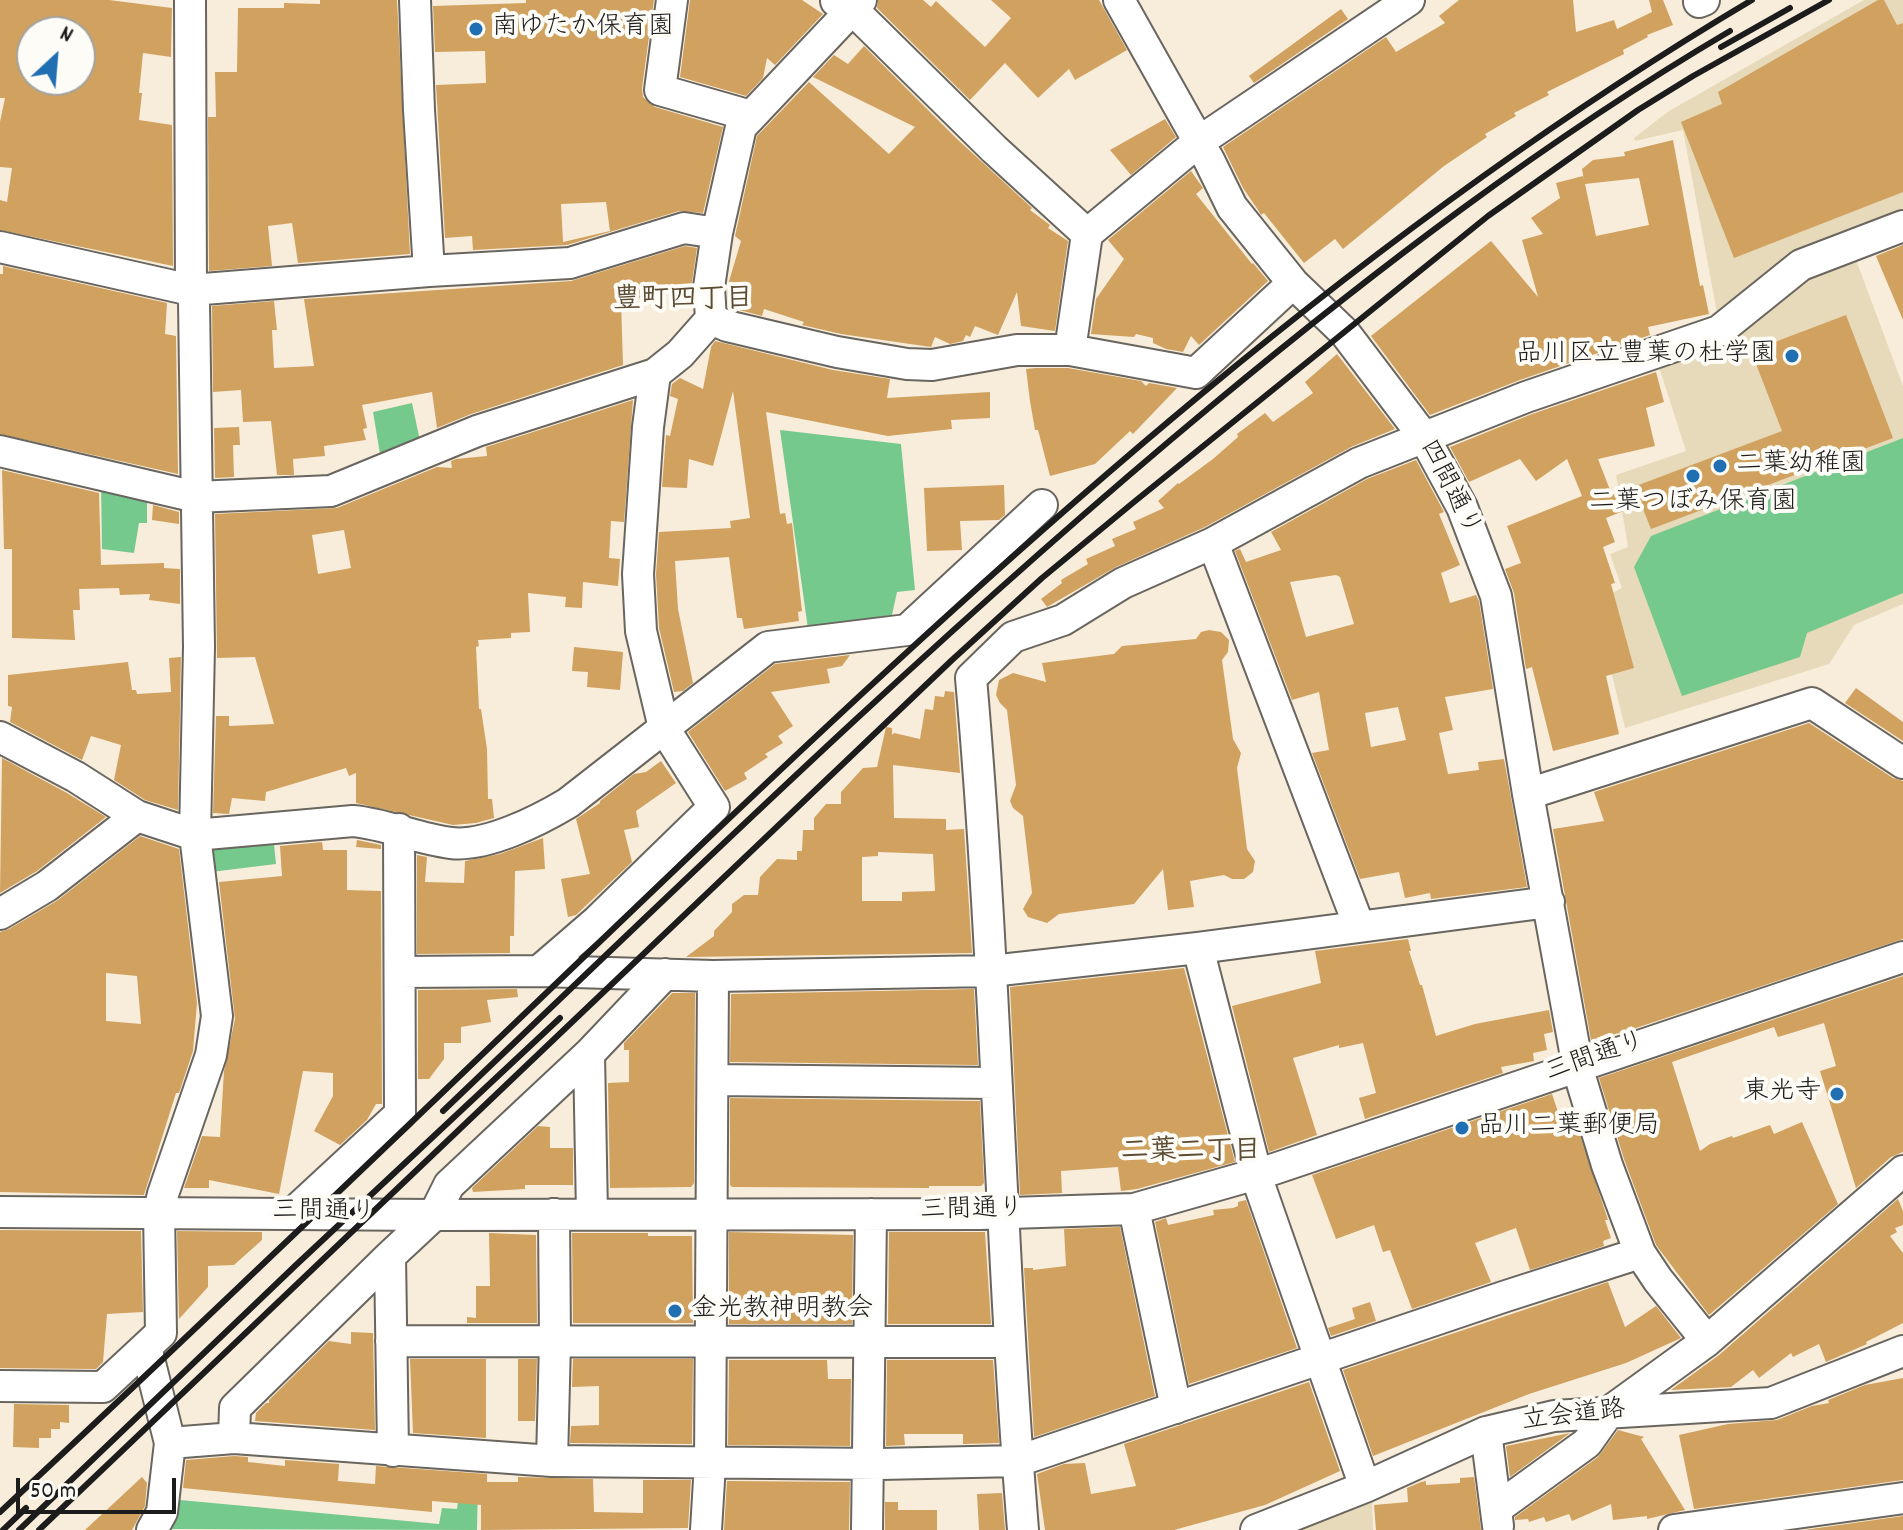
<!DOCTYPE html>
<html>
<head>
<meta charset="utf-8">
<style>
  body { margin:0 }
  #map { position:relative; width:1903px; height:1530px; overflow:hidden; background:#f8eddb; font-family:Dekko,sans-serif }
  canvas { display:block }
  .north { position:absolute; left:16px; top:16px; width:80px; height:80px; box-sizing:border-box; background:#fdfcf7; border:2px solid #a3a29f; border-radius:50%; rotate:26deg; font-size:22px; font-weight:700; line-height:32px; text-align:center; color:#1c1c1c }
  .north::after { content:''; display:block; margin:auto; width:28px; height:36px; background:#1f6fb2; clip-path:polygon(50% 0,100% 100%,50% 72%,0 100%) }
  .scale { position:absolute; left:16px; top:1478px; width:160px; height:36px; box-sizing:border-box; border:4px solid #1c1c1c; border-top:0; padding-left:10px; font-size:24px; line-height:28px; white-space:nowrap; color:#1c1c1c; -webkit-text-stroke:6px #fdfcf7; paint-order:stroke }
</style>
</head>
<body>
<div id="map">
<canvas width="1903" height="1530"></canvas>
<div class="north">N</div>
<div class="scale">50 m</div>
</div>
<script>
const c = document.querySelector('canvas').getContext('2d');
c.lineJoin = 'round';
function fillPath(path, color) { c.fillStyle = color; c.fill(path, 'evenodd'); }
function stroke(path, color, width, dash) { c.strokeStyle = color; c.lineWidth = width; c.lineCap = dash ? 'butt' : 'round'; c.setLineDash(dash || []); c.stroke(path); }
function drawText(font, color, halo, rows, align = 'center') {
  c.font = font + ' Dekko,"Klee One",sans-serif'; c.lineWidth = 8; c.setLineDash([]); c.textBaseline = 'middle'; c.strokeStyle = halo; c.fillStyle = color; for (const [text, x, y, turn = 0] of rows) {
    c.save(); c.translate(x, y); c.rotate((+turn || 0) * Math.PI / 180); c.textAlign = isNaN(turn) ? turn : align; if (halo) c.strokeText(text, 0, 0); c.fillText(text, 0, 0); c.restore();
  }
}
const built = new Path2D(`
  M1864 0H1903V212L1846 233 1903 386V604L1854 625 1829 664 1625 728 1594 602 1622 588 1610 554 1628 547 1616 475 1686 451 1659 367 1718 318 1683 130 1635 141 1634 138 1669 111Z
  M1372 1499 1373 1530H1294Z`);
const green = new Path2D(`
  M412 403 420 441 386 462 380 454 373 412Z
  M780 430 901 444 915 590 897 592 892 615 808 629Z
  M1903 438V593L1807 633 1800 657 1682 696 1634 567 1651 536Z
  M101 481 147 491V523H139L134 553 102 549Z
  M273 834 276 864 211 872 208 842Z
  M461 1478 478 1479 477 1530 170 1529 180 1500 439 1524 442 1508 457 1509Z`);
const building = new Path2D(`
  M0 0H109L172 8 171 57 143 53 139 93H142L139 120 172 125 173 266 0 230V200L7 202 12 168 0 167V122L5 98H0ZM32 32H80V82L32 80Z
  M320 0H397L410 254 298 263 292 223 268 226 272 266 209 271 208 117H216L215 72H237L238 8H284V3L320 4Z
  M526 0H654L642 88 643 97 655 107 723 127 703 213 679 211 567 245 473 250 472 236 445 238 436 85 486 83 485 51 435 52 433 6 526 3ZM606 202 610 231 563 242 561 204Z
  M690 0H802L823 14 775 65 767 58 763 78 746 96 680 77Z
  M878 0H923L931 7 936 1 985 47 1011 18 991 0H1099L1127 50 1075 80 1069 69 1038 98 1005 63 970 100 877 8Z
  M1459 0H1573L1576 32 1614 20 1617 29 1652 12 1649 0H1663L1673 25 1647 35 1648 37 1623 50 1624 54 1547 92 1549 95 1514 113 1516 116 1485 134 1487 137 1444 166 1343 249 1335 239 1304 263 1264 213 1261 215 1258 210 1243 188 1223 147 1386 37 1396 52 1445 23 1439 16Z
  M1878 0H1884L1897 25 1903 23V192L1734 258 1681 122 1722 104 1718 92Z
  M1341 9 1348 19 1254 83 1249 76Z
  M864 46 956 138 1032 208 1030 210 1050 225 1048 228 1068 241 1055 331 1021 326 1017 292 998 335 975 326 970 337 966 335 963 341 950 344 935 337 931 347 841 334 802 325 804 322 764 309 762 316 728 307 727 288 741 241 735 236 757 136 809 82 889 154 915 127 813 77 834 55 848 64Z
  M1165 119 1176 137 1131 175 1110 150Z
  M1673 140 1700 286 1703 285 1709 314 1648 327 1650 335 1520 380 1430 415 1371 336 1491 241 1538 297 1522 240 1543 234 1531 218 1560 198 1556 183 1583 176 1584 180 1582 169 1593 160 1625 156 1624 152ZM1639 178 1649 225 1596 236 1585 184Z
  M1191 171 1203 188 1196 194 1252 264 1253 263 1268 281 1199 345 1191 336 1183 352 1166 349 1153 343V338L1136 334 1134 337 1091 334 1096 299 1124 259 1108 240Z
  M1903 245V320L1876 256Z
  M685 246 697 248 691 289 621 301 623 365 471 414 437 428 432 392 362 405 367 428 363 429 366 440 324 446 325 456 293 459 294 475H277L271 421 243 422 241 390 213 392 212 306 274 301 277 330H272L274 368 314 366 304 299 571 281Z
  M3 266 167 303 165 334 176 336 178 474 0 434V274H3Z
  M1846 315 1893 438 1651 529 1641 504 1606 518 1615 542 1603 547 1615 583 1611 584 1634 668 1606 676 1619 734 1553 751 1532 667 1526 669 1514 593 1505 569 1521 563 1507 526 1582 496 1567 459 1536 481 1520 459 1469 482 1450 447 1532 414 1656 372 1664 402 1646 408 1655 446 1598 459 1612 495 1782 431 1751 351Z
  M715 341 833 370 890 379 887 398 990 392V418L951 420 952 429 888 436 766 412 780 514 785 513 787 524 792 523 802 611 798 612 799 621 744 629 742 618H737L729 557 675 561 678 609 693 683 683 691 674 692 659 628 656 574 659 532 731 528 730 521 750 518 733 391 713 466 689 459 687 488 662 487 666 435 670 436 678 399 670 396 672 384 680 378 703 389 711 347Z
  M1337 354 1395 429 1351 447 1205 527 1116 567 1047 607 1041 599 1062 583 1061 580 1088 564 1086 559 1115 546 1112 539 1136 529 1133 522 1164 508 1158 501 1178 483 1179 484 1213 459 1238 437 1237 434 1265 413 1273 422 1313 393 1305 382Z
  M1036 368H1068L1141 381 1146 386 1149 383 1177 388 1133 434 1130 431 1095 464 1050 476 1038 430H1035L1030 401 1026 369Z
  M633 400 624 522 611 521 609 558 620 559 618 586 583 582 582 608 565 607 566 597 528 593 530 632 511 633V638L478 640 479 646 476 647 479 709H481L487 749 488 799H492L494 818 476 823 453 825 356 803V773L349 776 346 768 266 792 265 801 232 798 229 814 213 813 216 716H229V726L274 724 255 657 217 658 215 514 337 508 437 467 452 468 451 461 456 459 487 456 486 447ZM344 530 351 568 318 574 312 535Z
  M239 427 240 445H233L234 477 215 478 214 428Z
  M1416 460 1444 512 1439 514 1460 565 1441 573 1450 603 1476 595 1479 601 1493 689 1445 697 1453 730 1439 733 1448 774 1479 770 1478 762 1504 759 1527 887 1431 899 1430 893 1405 898 1399 872 1360 879 1312 753 1329 750 1319 692 1292 700 1235 551 1240 549 1246 562 1281 550 1271 532 1367 479ZM1336 575 1340 577 1354 624 1306 637 1290 582ZM1398 707 1406 740 1371 747 1365 713Z
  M2 470 99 493 101 565 164 563V568L180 569V604L149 600 150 594 120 595 119 588 79 589 80 610H73L75 640 12 638V549H4Z
  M1004 485 1005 515 999 520 960 521 962 550 927 551 924 488Z
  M153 505 179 512V524L152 520Z
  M1209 630 1221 632 1229 640 1228 652 1222 660 1233 739 1241 753 1237 768 1247 849 1255 861 1253 872 1244 879H1232L1224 875 1190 881 1194 907 1168 910 1163 869 1134 904 1059 914 1047 923 1028 917 1023 909 1032 893 1023 816 1013 808 1010 801 1016 785 1007 710 1000 703 996 695 999 680 1013 673 1046 682 1042 663 1114 654 1122 646 1196 639 1201 632Z
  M574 647 623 652 620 690 587 687 588 672 572 671Z
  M850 655 842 666 827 669 830 683 771 692 793 726 778 736 783 743 765 754 768 757 744 773 747 779 725 791 688 732 775 664Z
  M181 657 178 810 145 800 114 780 121 745 91 736 82 760 10 722 12 707 8 706V675L128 662 132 690H136L137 694 171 692 169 658Z
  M1856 688 1903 722V741L1845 703Z
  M945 691 954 692 960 773 893 765 894 818 946 819V830L964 829 972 953 686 957 714 936V931L732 912V904L744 895H758L760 877 777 859 797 860V851H802L803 830H814V818L826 804H841V792L863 768 877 767 886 727 892 728V735L894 733 920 739 925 709 933 710 935 696 944 697ZM878 852 933 854 935 891 902 892V901H862V857L878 856Z
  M1809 723 1893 778 1903 781V939L1627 1031 1591 1040 1553 829 1604 821 1594 792Z
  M2 758 67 793 106 817 37 871 0 893Z
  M661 761 676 783 636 811 639 827 624 830 632 862 576 915 568 917 561 879 590 874 576 819 600 803V801L634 774 646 772Z
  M140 836 179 849 197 1003 193 1051 179 1093H176L144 1195 0 1192V932L9 929 58 900ZM106 973 137 976 141 1024 106 1021Z
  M543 838 545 869 515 871 514 936H510V953L417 954V855L427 857 425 882 464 883 465 861 500 854Z
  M357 840 381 845V849L356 847Z
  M322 842 323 850H347V890L381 891 382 1104H376L367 1120 340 1145 314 1131 333 1096V1073L303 1071 279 1194 209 1180V1188H184L202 1136 220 1137 224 1071 235 1019 219 882 282 876 280 846Z
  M1408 939 1411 951H1409L1420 985H1422L1436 1036 1475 1024 1549 1010 1553 1032 1544 1034 1547 1050 1533 1053 1534 1061 1501 1067 1503 1073 1365 1119 1359 1098 1376 1093 1363 1043 1339 1048V1045L1293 1058 1317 1135 1269 1152 1232 1006 1321 983 1315 951Z
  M1184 968 1235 1162 1137 1189 1121 1191 1118 1167 1061 1171 1062 1193 1020 1195 1010 987Z
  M1903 976V1152L1891 1157 1856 1188 1820 1071 1836 1066 1824 1023 1778 1037 1774 1027 1672 1062 1700 1151 1710 1144 1732 1136 1733 1138 1770 1125 1774 1134 1802 1122 1838 1204 1709 1315 1656 1245 1624 1159 1599 1078Z
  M517 989 518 997 487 1000 491 1022 461 1027V1043H444V1059L429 1079H418V990Z
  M974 989 978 1065 730 1062 731 994Z
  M672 993H695L694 1183 691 1187 610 1188 608 1083 629 1082V1050H624V1043Z
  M1552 1094 1559 1115 1572 1111 1608 1220H1605L1611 1238 1603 1241 1604 1246 1530 1270 1516 1228 1475 1243 1491 1282 1412 1309 1390 1250 1383 1252 1374 1225 1336 1239 1312 1175Z
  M730 1098 980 1101 984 1183 981 1186H929V1188L732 1187 730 1185Z
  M538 1126 550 1127V1148H573V1185H525V1189L473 1192 472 1188Z
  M1898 1199 1903 1211V1225L1895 1228 1897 1232 1890 1236 1903 1253V1323L1866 1342 1867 1344 1826 1362 1819 1344 1793 1357 1791 1353 1759 1378 1753 1370 1731 1387 1671 1390 1719 1355Z
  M1246 1200 1297 1348 1189 1384 1155 1222 1166 1218 1168 1225 1214 1215 1213 1210 1233 1208 1238 1206V1202Z
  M1120 1227 1155 1396 1034 1437 1024 1268H1033V1270L1066 1266 1064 1229Z
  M0 1230 141 1231 143 1312 107 1314 103 1362 96 1369 0 1368Z
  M177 1231 262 1232V1240L234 1265 208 1266V1287L179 1319Z
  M729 1232 853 1235 852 1324H729Z
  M889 1232H985L991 1324H888Z
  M489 1233 536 1235 537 1323H467V1317L476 1318V1286H490Z
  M572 1233H648V1236H692L693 1323H573Z
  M1608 1282 1625 1327 1656 1306 1681 1338 1626 1363 1529 1394 1373 1456 1343 1370Z
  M1370 1302 1376 1321 1331 1336 1328 1328 1355 1319 1352 1308Z
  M351 1332 373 1333 375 1430 255 1421 256 1413 266 1403H269V1400L329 1341 351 1344Z
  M410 1359H486V1438L413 1433Z
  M518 1359H537L535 1421H518Z
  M573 1359H693L692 1444 570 1443 571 1426 599 1425V1386L572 1387Z
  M729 1360H827L828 1379H851L850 1446 728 1445Z
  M887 1360H993L999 1443 963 1444V1434H904L905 1445 886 1446Z
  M1903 1378V1480L1694 1509 1679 1435 1728 1424 1777 1420 1812 1406 1829 1403 1828 1400 1865 1385Z
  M1309 1382 1340 1471 1265 1505 1174 1530H1045L1037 1474 1064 1464 1085 1463 1091 1494 1136 1486 1124 1444Z
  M14 1404 69 1405V1423L60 1422V1429H51V1438H39V1448L13 1447Z
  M1618 1430 1644 1437 1641 1439 1685 1510 1647 1519V1516L1613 1520 1611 1504 1572 1521 1569 1514 1546 1522 1544 1517 1529 1522 1528 1519 1515 1520V1517L1598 1457Z
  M1570 1433 1510 1477 1506 1446Z
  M234 1456 248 1457V1462L285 1466V1460L339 1464 338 1481 375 1484 376 1466 487 1474V1482H518V1477L593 1479 594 1512 643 1513V1480H691L688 1528 481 1530V1505L432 1501V1512L183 1488 186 1460Z
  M142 1477 147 1483 145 1506 132 1530H85Z
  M1474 1477 1481 1530H1376L1374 1505 1408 1502 1407 1488 1421 1482 1426 1481V1485L1460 1483V1478Z
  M727 1481 850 1482 849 1530H724Z
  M1002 1493 1005 1530H979L977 1494Z
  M885 1502H898V1510H937V1530H885Z
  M1903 1516V1530H1804Z`);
const minor = new Path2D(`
  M415 0 419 110 429 271
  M672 0 660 90 751 116
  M1119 0 1209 160 1232 207 1293 283 1345 333 1424 437 1462 507 1496 596 1528 794 1579 1073 1607 1165 1640 1253 1658 1280 1707 1341
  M836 1 852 9 994 149 1087 234 1197 143 1409 0
  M1699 2 1704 0
  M0 247 191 290 429 271 570 263 684 228 717 233
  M711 319 727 326 837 352 907 364 932 365 1017 350H1070L1196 373 1293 283
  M1070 350 1087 234
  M0 451 196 497 331 491 477 431 655 374 680 354 711 319 709 287 717 233 741 127 861 0
  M1213 543 1359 926
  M0 737 76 777 137 816 195 835 353 821C387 824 417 839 451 843 486 847 538 821 568 803L768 647 907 630 1042 505
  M1528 794 1812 703 1903 763
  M0 914 47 886 137 816
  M1198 948 1259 1184 1365 1487
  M539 971 597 921 714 807 664 728 641 631 638 574 648 427 655 374
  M400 972 539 971 713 976 991 971 1198 948 1549 902
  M714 1080 995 1083
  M1134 1209 1176 1408
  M0 1212 434 1215 979 1214 1134 1209 1274 1169 1903 957
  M292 1214 400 1114 399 829
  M592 1214 589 1054 665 974
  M390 1256 393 1451
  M391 1341 1010 1342
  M0 1386 103 1387 146 1347
  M1486 1432 1498 1526
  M234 1438 552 1461 880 1464 1018 1461 1503 1297 1640 1253
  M170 1443 234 1438 235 1408 390 1256 434 1215 449 1185 589 1054
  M552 1461 555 1342 554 1214
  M1496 1509 1587 1443 1609 1412 1707 1341 1903 1171
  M152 1530 162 1512 170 1443 146 1347 161 1333 159 1211 163 1194 211 1055 217 1016 195 835 199 647 194 302 191 290 190 0
  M706 1530 710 1464 713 976
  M867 1530 871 1214
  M1023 1530C1000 1246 996 962 971 678L1013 637 1063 620 1123 583 1213 543 1359 463 1526 397 1719 331 1801 265 1903 226
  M1256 1530 1365 1487 1486 1432 1554 1416 1771 1403 1903 1351
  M1674 1530 1903 1498`);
const rail = new Path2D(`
  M1721 47 1790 8
  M443 1111C694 871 943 629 1210 407 1375 270 1545 140 1730 31
  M0 1512C236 1293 467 1068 701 845 1026 536 1364 230 1752 0
  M3 1530 26 1508
  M19 1530 296 1265 560 1018
  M39 1530 952 660 1042 578 1134 502 1488 216 1638 110 1693 76 1829 0`);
const markers = [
  [476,29,8,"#1f6fb2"],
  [1792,356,8,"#1f6fb2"],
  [1720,466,8,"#1f6fb2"],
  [1693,476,8,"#1f6fb2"],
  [1837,1094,8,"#1f6fb2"],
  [1462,1128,8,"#1f6fb2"],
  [675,1311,8,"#1f6fb2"]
];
const poiNames = [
  ["南ゆたか保育園",492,29],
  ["品川区立豊葉の杜学園",1776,356,"right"],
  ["二葉幼稚園",1736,466],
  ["二葉つぼみ保育園",1693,504,"center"],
  ["東光寺",1821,1094,"right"],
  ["品川二葉郵便局",1478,1128],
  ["金光教神明教会",691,1311]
];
const streetNames = [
  ["四間通り",1448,489,63],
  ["三間通り",1596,1059,-19],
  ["三間通り",972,1212,-1],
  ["三間通り",324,1214,1],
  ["立会道路",1574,1418,-7]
];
const neighbourhoodNames = [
  ["豊町四丁目",683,302],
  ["二葉二丁目",1191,1154]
];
fillPath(built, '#e7daba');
fillPath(green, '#76c98c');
fillPath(building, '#d0a15f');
stroke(minor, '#69655f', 34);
stroke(minor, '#fff', 30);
stroke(rail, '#1c1c1c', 6);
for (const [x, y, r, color] of markers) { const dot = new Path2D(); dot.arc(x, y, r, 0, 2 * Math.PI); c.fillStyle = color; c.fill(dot); stroke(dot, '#fdfcf7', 3); }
drawText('26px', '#1c1c1c', '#fdfcf7', poiNames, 'left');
drawText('26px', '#1c1c1c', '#fdfcf7', streetNames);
drawText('bold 28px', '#5b4b33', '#fdfcf7', neighbourhoodNames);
</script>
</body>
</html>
